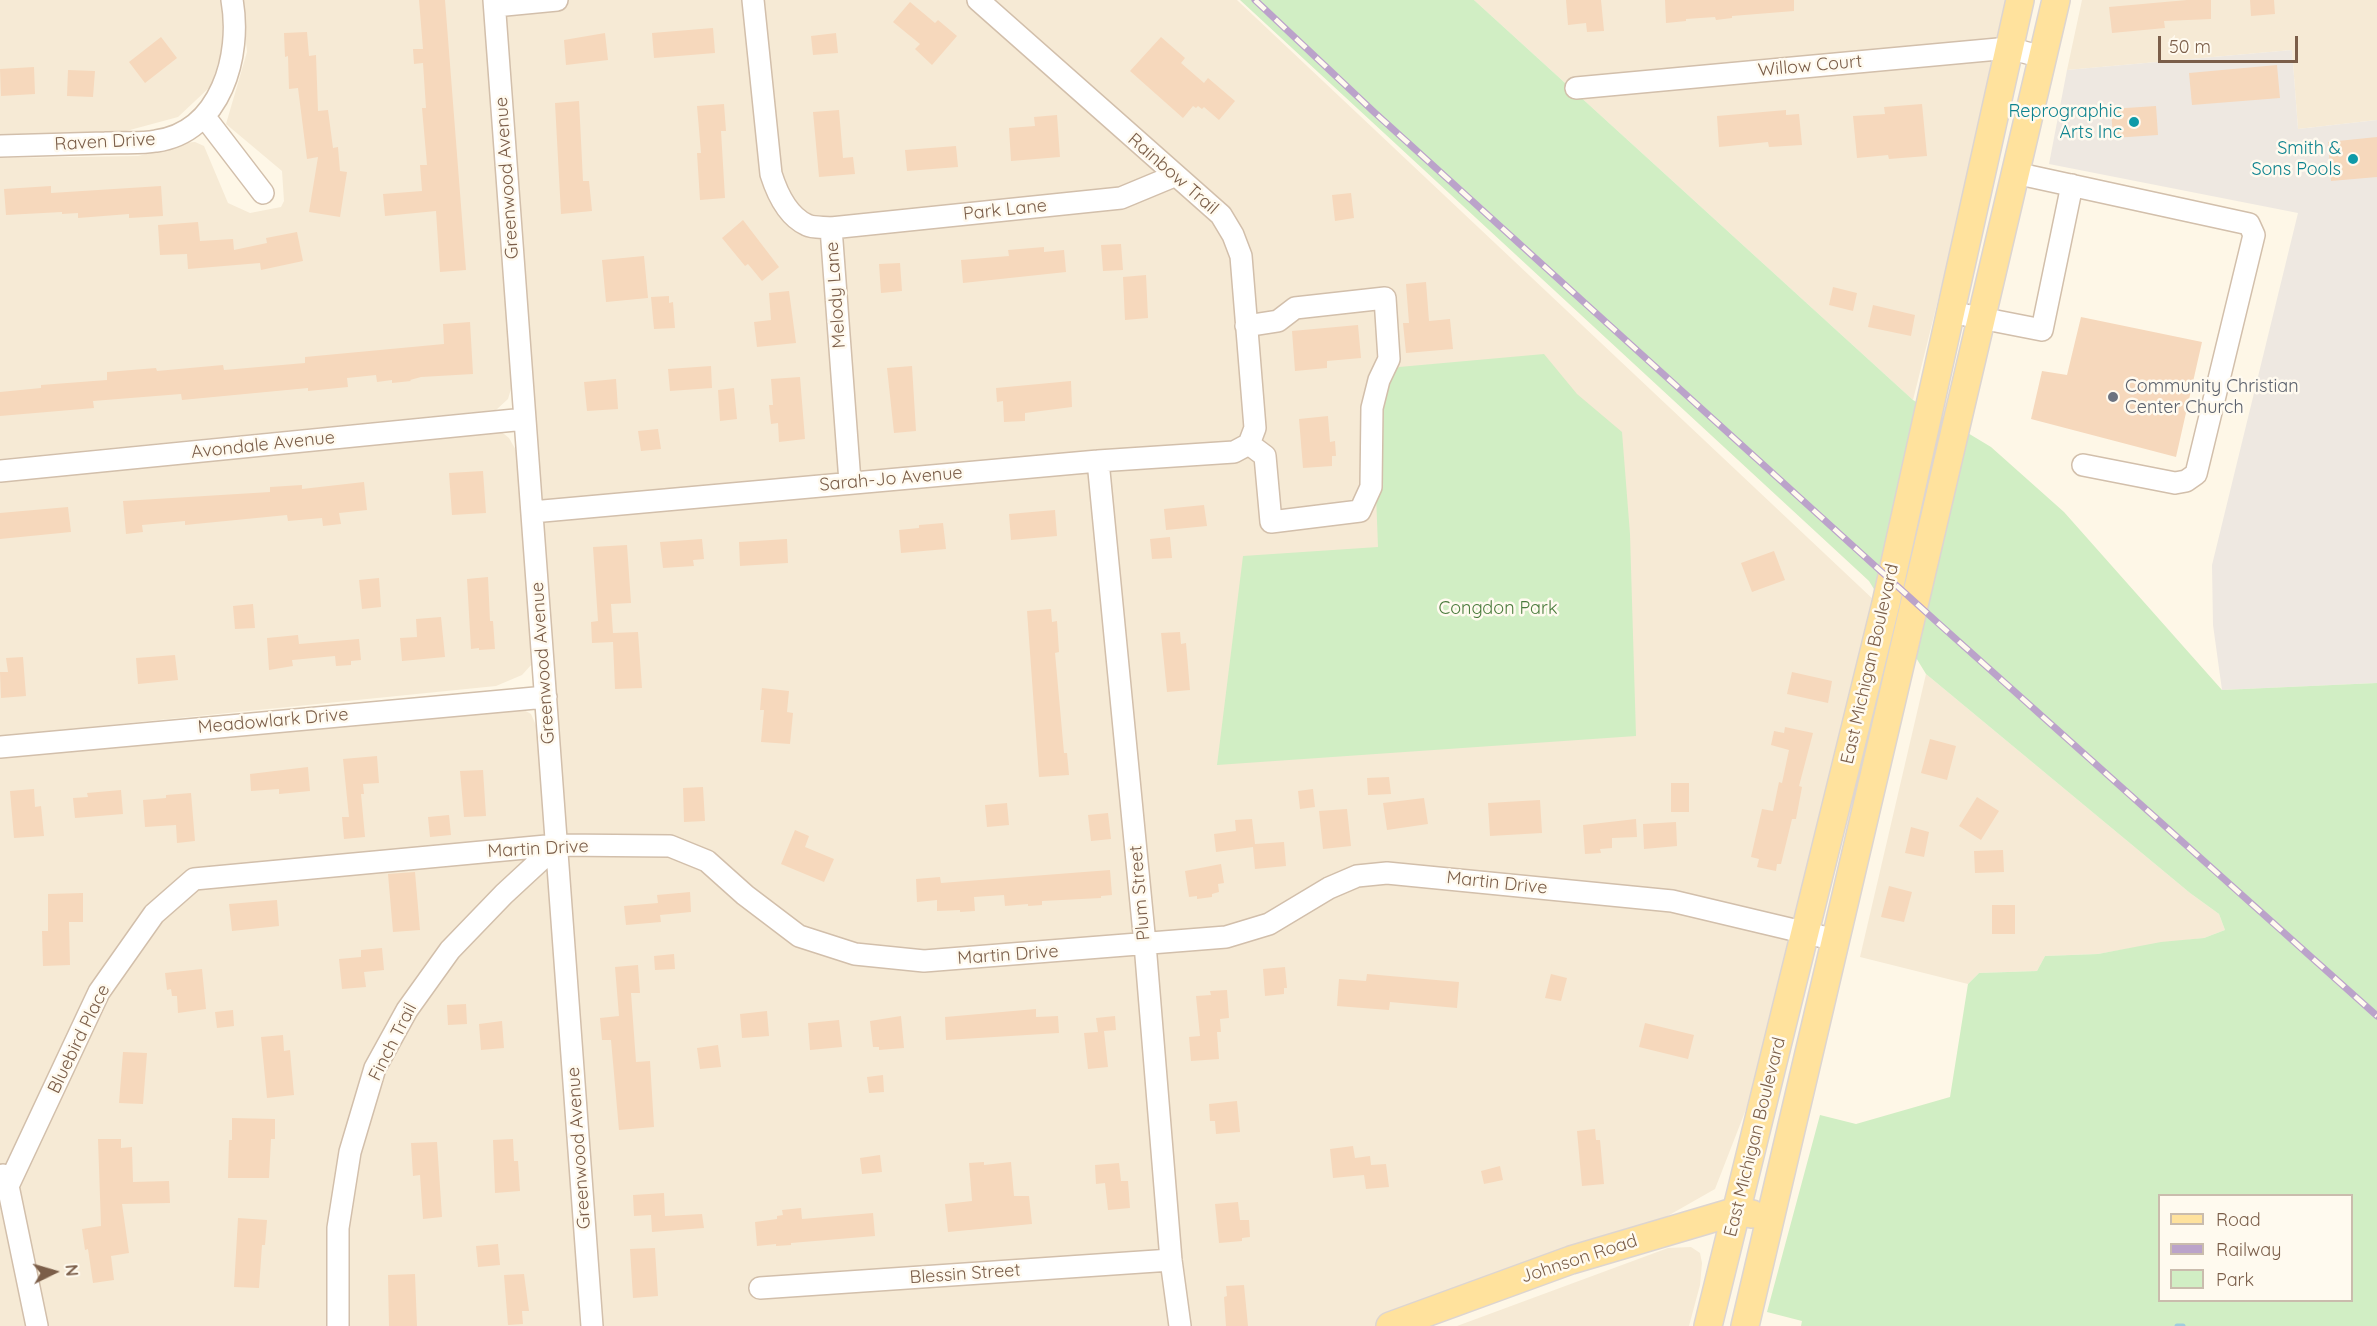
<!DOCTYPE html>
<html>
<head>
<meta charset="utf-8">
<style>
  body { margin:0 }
  #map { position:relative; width:2377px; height:1326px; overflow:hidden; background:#fef7e7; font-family:Quicksand,sans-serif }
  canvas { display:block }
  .legend { position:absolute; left:2158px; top:1194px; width:195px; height:108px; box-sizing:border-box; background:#fffaef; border:2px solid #cabcad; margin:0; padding:8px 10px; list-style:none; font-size:18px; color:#7b5e49 }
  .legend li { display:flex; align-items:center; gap:12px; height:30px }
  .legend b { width:30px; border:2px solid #cabcad }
  .north { position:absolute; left:24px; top:1242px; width:60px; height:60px; -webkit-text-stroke:4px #fffaef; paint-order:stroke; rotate:85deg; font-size:16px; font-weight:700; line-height:24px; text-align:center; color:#7b5e49 }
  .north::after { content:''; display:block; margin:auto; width:21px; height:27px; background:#7b5e49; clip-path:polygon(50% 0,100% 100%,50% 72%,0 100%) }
  .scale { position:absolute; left:2158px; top:36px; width:140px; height:27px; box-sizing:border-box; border:3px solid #7b5e49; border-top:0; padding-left:8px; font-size:18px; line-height:21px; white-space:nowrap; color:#7b5e49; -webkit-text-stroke:4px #fffaef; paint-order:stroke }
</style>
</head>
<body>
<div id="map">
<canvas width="2377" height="1326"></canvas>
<ul class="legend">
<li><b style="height:8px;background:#ffe29d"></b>Road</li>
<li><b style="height:8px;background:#bba3ca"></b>Railway</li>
<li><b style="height:16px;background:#d1eec4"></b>Park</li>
</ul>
<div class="north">N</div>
<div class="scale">50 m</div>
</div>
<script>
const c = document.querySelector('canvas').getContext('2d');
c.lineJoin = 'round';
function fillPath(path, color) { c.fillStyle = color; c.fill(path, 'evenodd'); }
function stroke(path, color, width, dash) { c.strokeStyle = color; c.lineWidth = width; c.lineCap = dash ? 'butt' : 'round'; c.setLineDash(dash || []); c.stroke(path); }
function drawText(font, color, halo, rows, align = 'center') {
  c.font = font + ' Quicksand,sans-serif'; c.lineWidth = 5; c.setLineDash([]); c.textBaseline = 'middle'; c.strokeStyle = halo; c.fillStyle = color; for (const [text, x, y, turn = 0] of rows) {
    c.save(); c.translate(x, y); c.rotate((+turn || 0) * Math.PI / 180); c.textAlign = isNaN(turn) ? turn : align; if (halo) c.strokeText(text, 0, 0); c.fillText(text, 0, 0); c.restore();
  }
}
const residential = new Path2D(`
  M0 0H223L222 50 211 86 178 117 104 137H0Z
  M242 0H486L513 382 508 399 496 410 0 459V158L138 156 168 149 181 143 195 142 204 146 228 203 250 213 281 207 284 201 282 171 226 124 247 52Z
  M504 0H1237L1876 602 1764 1063 1715 1189 1650 1226 1388 1326H602Z
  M1474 0H2013L1913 400Z
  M2082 0H2377V120L2298 129 2292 50 2067 70Z
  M499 430 509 438 517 452 532 664 522 675 496 686 0 736V477Z
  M1926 674 2190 893 2219 914 2225 930 2204 938 2161 943 2098 954 2045 956 2037 971 1979 973 1968 984 1860 957Z
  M517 706 531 714 538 730 582 1326H0V756Z
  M1691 1247 1700 1253 1702 1263 1700 1285 1689 1326H1457L1668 1248Z`);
const industrial = new Path2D(`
  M2292 50 2298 129 2377 120V683L2222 690 2213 625 2212 565 2298 213 2049 164 2067 70Z`);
const green = new Path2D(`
  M1240 0H1474L1913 400 1991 447 2064 512 2222 690 2377 683V1326H1801L1802 1321 1767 1312 1820 1115 1856 1124 1950 1097 1968 984 1979 973 2037 971 2045 956 2098 954 2161 942 2204 938 2225 930 2219 914 2190 893 1926 674 1869 581ZM2160 1196H2352V1300H2160Z
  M1544 354 1577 394 1622 432 1630 534 1636 736 1217 765 1243 556 1378 547 1372 389 1399 367Z`);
const stream = new Path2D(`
  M2177 1326H2183`);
const building = new Path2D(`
  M419 0H445L466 270 440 272 436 211 385 216 383 194 422 191 420 165H427L422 108H426L423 63 414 64 413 49H423Z
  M1566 0H1601L1604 31 1587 32 1586 23 1568 25Z
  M1665 0H1794V11L1732 16V18L1716 20 1715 17 1686 19V21L1666 23Z
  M2187 0H2211V19L2164 21 2165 28 2112 33 2109 7Z
  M2250 0H2274L2275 14 2251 16Z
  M910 2 935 23 938 20 957 36 932 65 915 49 920 44 893 22Z
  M713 28 715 53 654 58 652 33Z
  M307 32 309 56 316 55 318 111 328 110 333 148 338 147 340 171 347 172 340 217 309 212 318 157 307 159 298 88 289 89 288 56 285 57 284 33Z
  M605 33 608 60 566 65 564 40Z
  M836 33 838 53 813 55 811 36Z
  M161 37 177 58 145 83 129 62Z
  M1161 37 1185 58 1181 63 1204 83 1208 78 1235 101 1219 120 1204 107 1202 109 1198 106 1196 108 1193 106 1183 118 1130 71Z
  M2277 65 2280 98 2192 105 2189 73Z
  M34 67 35 94 1 96 0 69Z
  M68 70 95 71 93 97 67 96Z
  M579 101 583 181H589L592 211 561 214 555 103Z
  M724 104 726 131H721L725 198 700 200 697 153H701L697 106Z
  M1922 104 1927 156 1889 159 1888 155 1857 158 1853 116 1885 114 1884 107Z
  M2156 106 2158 135 2113 138 2111 109Z
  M839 110 843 158 853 157 855 174 819 177 813 112Z
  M1786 110V115L1799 114 1802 145 1769 147 1768 142 1719 147 1717 116Z
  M1057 115 1060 157 1011 161 1009 128 1035 126 1034 117Z
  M2377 137V177L2331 181 2328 142Z
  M956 146 958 167 907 171 905 150Z
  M51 186V193L161 186 163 216 129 218V214L78 218V213L62 214V212L6 215 4 189Z
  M1351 193 1354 218 1335 221 1332 195Z
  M743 220 779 267 762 281 748 264 745 266 722 238Z
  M198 222 200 241 233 239 234 250 267 243 266 238 297 232 303 261 261 270 260 263 188 269 187 254 160 255 158 225Z
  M1121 244 1123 270 1103 271 1101 245Z
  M1044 247V252L1064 250 1066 272 963 283 961 260 1009 256 1008 250Z
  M644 256 648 298 606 302 602 260Z
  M900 263 902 291 881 293 879 264Z
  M1146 275 1148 318 1125 320 1123 277Z
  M1426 282 1429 321 1450 319 1453 349 1406 353 1403 323H1409L1406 284Z
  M1833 287 1857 293 1853 311 1829 305Z
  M789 291 796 343 757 347 754 322 771 320 769 293Z
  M669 296V303L673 302 675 328 654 329 651 297Z
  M1873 305 1915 315 1911 336 1868 327Z
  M2081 317 2202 342 2176 457 2031 419 2042 371 2067 375Z
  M470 322 473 374 421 377 410 380 411 381 392 383V380L377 382 376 375 347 378 348 387 308 391V388L182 400 181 394 93 401 94 408 0 416V392L41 388V385L107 380V372L156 368 157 371 223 365 224 370 305 363V357L444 344 443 324Z
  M1358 325 1361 358 1327 361V368L1295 371 1292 331Z
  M711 366 712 388 670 391 668 369Z
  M912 366 916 431 894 433 887 368Z
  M800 377 805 439 779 442 778 423 771 424 769 405H773L771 379Z
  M616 379 618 409 587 411 584 382Z
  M1071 381 1072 407 1025 413V421L1004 422 1003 401 997 402 996 388Z
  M734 388 737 419 720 421 718 390Z
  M1328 416 1330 442 1335 441 1336 456H1332V466L1303 468 1299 419Z
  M658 429 661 449 641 451 638 431Z
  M483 471 486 513 452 515 449 473Z
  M364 482 367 510 339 513 341 524 323 526 322 518 288 521 287 515 185 525V521L142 525 143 532 126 534 123 501 270 492V487L302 485V489Z
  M1204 505 1207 526 1166 530 1164 509Z
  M68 507 71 532 0 539V513Z
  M1055 510 1057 536 1011 540 1009 514Z
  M943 523 946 549 901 553 899 530 919 528V525Z
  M1170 537 1172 558 1152 559 1150 539Z
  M702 539 704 559 693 560 694 566 663 568 660 542Z
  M787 539 788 563 740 566 739 542Z
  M627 545 631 603 611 604 613 633 638 632 642 688 615 689 613 642 592 643 591 622 598 621 593 547Z
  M1774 551 1785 580 1752 592 1741 563Z
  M488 577 490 621H493L495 649 479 650V648L471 649 467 579Z
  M379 578 381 607 362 609 359 580Z
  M253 604 255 628 235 629 233 606Z
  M1051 609 1052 622 1057 621 1059 652 1055 653 1064 753H1067L1069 775 1039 777 1027 611Z
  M441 617 445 657 402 661 400 638 417 637 416 619Z
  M1180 632 1181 644 1186 643 1190 690 1167 692 1161 633Z
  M298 635 299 644 359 639 361 660 351 661V665L336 666 335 656 292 660 293 666 269 670 267 638Z
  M175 655 178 680 138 684 136 658Z
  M23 657 26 696 1 698 0 672H8L6 658Z
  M1792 672 1832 681 1828 703 1787 694Z
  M762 688 789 691 787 712 793 713 790 744 761 742 764 710H760Z
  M1785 727 1813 733 1799 786 1802 787 1796 819H1792L1781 864H1777L1776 871 1757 867 1759 859 1751 857 1762 809 1773 811 1779 782 1782 783 1789 750 1771 745 1774 731 1784 733Z
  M1930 739 1956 746 1947 780 1921 773Z
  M377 756 379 783 363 784 364 794H361L365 837 344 839 342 817H349L343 759Z
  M308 767 310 791 279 794V789L251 791 250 774Z
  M483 770 486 816 464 817 460 771Z
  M1389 777 1391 794 1368 795 1367 778Z
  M1671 783H1689V812H1671Z
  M703 787 705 821 684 822 683 788Z
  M34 789 35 807 41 806 44 836 14 838 10 791Z
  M1313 789 1315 807 1300 809 1298 791Z
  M121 790 123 814 75 818 73 798 88 797 87 793Z
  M191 793 195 841 177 843 176 825 145 827 143 800 166 798V795Z
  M1977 797 1999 811 1981 840 1959 826Z
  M1424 798 1428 824 1387 830 1383 803Z
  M1540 800 1542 833 1490 836 1488 803Z
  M1007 803 1009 825 987 827 985 805Z
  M1347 809 1351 846 1323 849 1319 811Z
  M1108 813 1111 839 1091 841 1088 815Z
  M449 815 451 835 430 837 428 817Z
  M1252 819 1255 844 1284 842 1286 866 1255 869 1253 847 1216 852 1214 834 1236 831 1235 820Z
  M1636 819 1637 837 1612 838V848L1600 849 1601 853 1585 854 1583 825Z
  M1676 822 1677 846 1644 849 1643 824Z
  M1911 827 1929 832 1924 857 1905 853Z
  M795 830 809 836 805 847 834 859 824 882 781 864Z
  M2003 850 2004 872 1975 873 1974 851Z
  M1221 864 1224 883 1218 884 1219 892 1212 894V897L1197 899V896L1189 897 1185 871Z
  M1110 870 1112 895 1101 896V898L1042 901V905L1028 906V904L1005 906 1004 895 974 897 975 911 960 912V910L937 911V900L917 902 916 879 940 877 941 883Z
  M415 872 420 930 393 932 388 874Z
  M1889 886 1912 892 1904 922 1881 917Z
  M690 892 691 912 660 915 661 922 626 925 624 906 658 903 657 895Z
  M83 893V922H69L70 965 43 966 42 931H48V894Z
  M277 900 279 926 232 931 229 904Z
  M1992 905H2015V934H1992Z
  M382 948 384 970 364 972 366 987 342 989 339 959 361 957V950Z
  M674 954 675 969 655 970 654 956Z
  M638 965 640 993H631L636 1062 650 1061 654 1127 619 1130 611 1040H602L600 1018 619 1016 615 967Z
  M1285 967 1287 988H1284V994L1265 996 1263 969Z
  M202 969 206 1009 178 1013 177 996H172L171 989 167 990 165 973Z
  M1367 974 1459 982 1457 1008 1390 1002 1389 1010 1337 1006 1339 979 1366 981Z
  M1551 974 1567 978 1561 1001 1545 998Z
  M1227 990 1229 1018 1220 1019 1221 1032H1217L1219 1059 1191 1061 1189 1037 1200 1036 1196 996 1211 995 1210 991Z
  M466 1004 467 1024 448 1025 447 1005Z
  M1036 1009V1017L1058 1016 1059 1033 946 1040 945 1017Z
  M233 1010 234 1026 217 1028 215 1012Z
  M767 1011 769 1036 742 1038 740 1014Z
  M901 1016 904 1048 879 1050V1047H873L870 1021Z
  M1115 1016 1116 1030 1104 1031 1108 1067 1088 1069 1084 1033 1098 1032 1096 1018Z
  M839 1020 842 1047 810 1050 808 1023Z
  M502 1021 504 1048 481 1050 479 1024Z
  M1645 1023 1694 1035 1688 1059 1639 1047Z
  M283 1035 284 1051 290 1050 294 1095 267 1098 261 1037Z
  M718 1045 721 1067 700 1069 697 1048Z
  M123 1052 147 1053 143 1104 119 1103Z
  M883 1075 884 1092 869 1093 867 1077Z
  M1237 1101 1240 1132 1216 1134 1215 1121H1210L1209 1104Z
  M232 1118 275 1119V1139H271L269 1178H228L229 1140H232Z
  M1595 1129 1596 1140H1600L1604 1184 1582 1186 1577 1131Z
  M98 1139H121V1148L132 1147 133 1182 169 1181 170 1203 122 1204 129 1253 111 1256 114 1280 93 1283 88 1249 85 1250 82 1229 101 1226Z
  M513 1139 514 1161H518L520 1191 495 1193 493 1140Z
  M437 1142 442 1217 423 1219 420 1175 413 1176 411 1143Z
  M1353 1146 1355 1158 1370 1156 1371 1165 1386 1164 1389 1187 1366 1189 1364 1175 1333 1178 1330 1149Z
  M880 1155 882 1172 862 1174 860 1158Z
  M984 1162V1165L1011 1162 1014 1196H1029L1032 1224 948 1232 945 1204 972 1201 969 1163Z
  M1119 1163 1121 1181H1128L1130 1208 1108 1210 1105 1183 1096 1184 1095 1165Z
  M1500 1166 1503 1180 1484 1184 1481 1171Z
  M664 1193 665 1216 702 1214 704 1228 652 1232 651 1215 634 1216 633 1195Z
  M1238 1202 1240 1220H1249L1250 1237 1242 1238V1241L1219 1243 1215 1204Z
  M801 1208 802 1219 873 1213 875 1236 791 1243V1245L776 1246V1244L757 1246 755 1222 777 1219V1216L783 1215 782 1210Z
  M238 1218 267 1220 265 1245H262L259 1288 234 1287Z
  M498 1244 500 1265 478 1267 476 1246Z
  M655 1248 658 1296 633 1298 630 1249Z
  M415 1274 417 1326H389L388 1275Z
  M524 1274 529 1311H522L523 1324 508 1325 504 1275Z
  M1244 1285 1248 1326H1226L1224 1297 1227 1296 1226 1286Z`);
const minor = new Path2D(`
  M494 0 592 1326
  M753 0 771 174C777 193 787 216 807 225 813 228 824 227 831 228L850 482
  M978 0 1221 215 1233 235 1241 256 1255 428 1249 444
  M495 6 557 0
  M1576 88 2009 48 2042 57
  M204 116 263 193
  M0 146C35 145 70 144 105 143 122 142 140 144 156 141 221 132 242 55 232 0
  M2015 173 2249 224 2254 235 2196 474 2186 481 2175 483 2083 465
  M831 228 1121 198 1174 176
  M1950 312 2042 330 2072 185
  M1246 326 1278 321 1295 308 1385 298 1389 359 1379 380 1372 408 1371 487 1360 511 1271 522 1265 456 1249 444
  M1098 461 1145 944 1171 1260 1180 1326
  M0 471 525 419
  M532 512 1098 461 1234 452 1249 444
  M0 747 546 697
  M3 1175 8 1186 37 1326
  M8 1186 99 992 154 914 194 879 557 845 670 846 707 861 745 895 799 936 855 954 924 961 1226 937 1269 924 1329 888 1357 876 1387 873 1672 901 1836 940
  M760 1288 1171 1260
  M338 1326V1228L350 1152 375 1068 407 1010 450 950 504 894 557 845`);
const major = new Path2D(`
  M1390 1326 1571 1260 1737 1211 1752 1214
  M1708 1326 1886 603 2020 0
  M1745 1326 2056 0`);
const rail = new Path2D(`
  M1255 0 1374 112 1938 623 2377 1016`);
const markers = [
  [2134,122,6,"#0f9aa8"],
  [2353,159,6,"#0f9aa8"],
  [2113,397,6,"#6b7280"]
];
const streetNames = [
  ["Willow Court",1810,66,-5],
  ["Raven Drive",105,142,-3],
  ["Rainbow Trail",1173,174,41],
  ["Greenwood Avenue",507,178,-94],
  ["Park Lane",1005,210,-6],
  ["Melody Lane",836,295,-94],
  ["Avondale Avenue",263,445,-6],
  ["Sarah-Jo Avenue",891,479,-5],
  ["Greenwood Avenue",543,663,-94],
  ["East Michigan Boulevard",1870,664,-77],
  ["Meadowlark Drive",273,721,-5],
  ["Martin Drive",538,849,-3],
  ["Martin Drive",1497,883,6],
  ["Plum Street",1140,893,-95],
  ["Martin Drive",1008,955,-4],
  ["Bluebird Place",79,1039,-64],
  ["Finch Trail",393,1042,-63],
  ["East Michigan Boulevard",1755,1137,-76],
  ["Greenwood Avenue",579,1148,-94],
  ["Johnson Road",1579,1259,-18],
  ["Blessin Street",965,1274,-4]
];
const cultureNames = [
  ["Reprographic",2122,112],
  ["Arts Inc",2122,133],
  ["Smith &",2341,149],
  ["Sons Pools",2341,170]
];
const worshipNames = [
  ["Community Christian",2125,387],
  ["Center Church",2125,408]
];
const parkNames = [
  ["Congdon Park",1498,609]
];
fillPath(residential, '#f6ead5');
fillPath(industrial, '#eee8e1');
fillPath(green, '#d1eec4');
stroke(stream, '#9fcedd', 5);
fillPath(building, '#f6d8bc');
stroke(minor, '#d2bfab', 24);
stroke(major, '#ddd5d0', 30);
stroke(minor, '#fff', 21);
stroke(major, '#ffe29d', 27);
stroke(rail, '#bba3ca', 7);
stroke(rail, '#fffaef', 4.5, [14]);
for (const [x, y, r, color] of markers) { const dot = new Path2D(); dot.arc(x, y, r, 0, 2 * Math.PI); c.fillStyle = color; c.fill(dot); stroke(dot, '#fffaef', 2); }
drawText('18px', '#7b5e49', '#fffaef', streetNames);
drawText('18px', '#0d838f', '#fffaef', cultureNames, 'right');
drawText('18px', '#5b616d', '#fffaef', worshipNames, 'left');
drawText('18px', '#4a7b3c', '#fffaef', parkNames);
</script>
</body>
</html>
